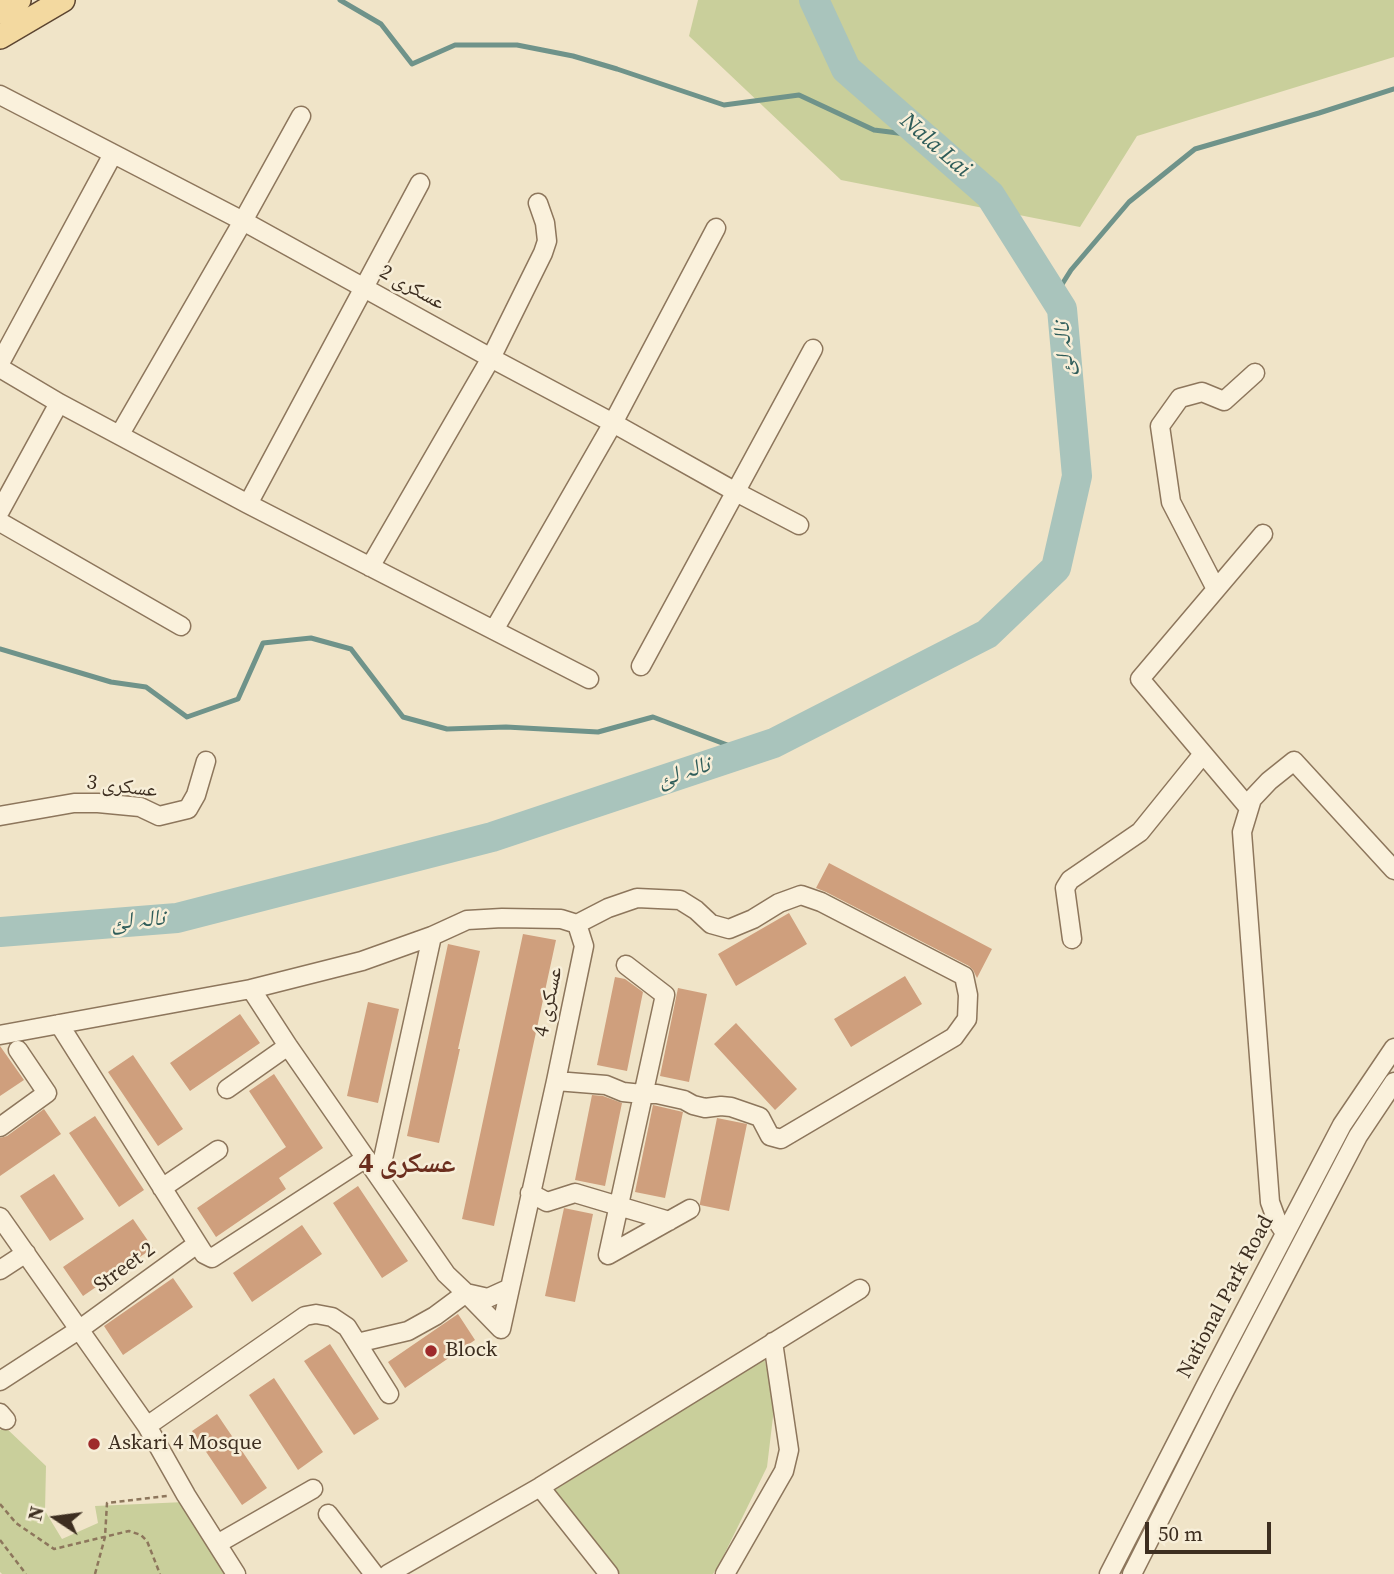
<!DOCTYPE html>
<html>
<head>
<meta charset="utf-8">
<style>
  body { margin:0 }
  #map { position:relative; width:1394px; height:1574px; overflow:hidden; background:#f0e4c8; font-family:"Source Serif 4",serif }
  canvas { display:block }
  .north { position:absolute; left:21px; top:1483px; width:70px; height:70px; -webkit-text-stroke:5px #f7eed8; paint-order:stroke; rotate:283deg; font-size:19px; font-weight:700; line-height:28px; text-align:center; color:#3d2e20 }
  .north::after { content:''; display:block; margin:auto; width:24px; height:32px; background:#3d2e20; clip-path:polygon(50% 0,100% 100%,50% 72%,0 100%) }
  .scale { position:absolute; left:1145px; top:1522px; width:126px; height:32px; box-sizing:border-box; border:4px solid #3d2e20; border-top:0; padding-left:9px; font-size:21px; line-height:24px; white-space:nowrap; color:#3d2e20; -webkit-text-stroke:5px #f7eed8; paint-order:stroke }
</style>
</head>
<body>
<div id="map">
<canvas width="1394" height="1574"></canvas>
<div class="north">N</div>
<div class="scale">50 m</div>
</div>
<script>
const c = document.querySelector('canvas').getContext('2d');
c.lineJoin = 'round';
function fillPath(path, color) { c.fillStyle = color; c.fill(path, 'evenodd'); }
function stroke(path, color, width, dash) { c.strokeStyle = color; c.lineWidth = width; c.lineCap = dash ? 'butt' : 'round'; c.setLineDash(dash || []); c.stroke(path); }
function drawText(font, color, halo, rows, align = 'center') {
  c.font = font + ' "Source Serif 4","Noto Naskh Arabic",serif'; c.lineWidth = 5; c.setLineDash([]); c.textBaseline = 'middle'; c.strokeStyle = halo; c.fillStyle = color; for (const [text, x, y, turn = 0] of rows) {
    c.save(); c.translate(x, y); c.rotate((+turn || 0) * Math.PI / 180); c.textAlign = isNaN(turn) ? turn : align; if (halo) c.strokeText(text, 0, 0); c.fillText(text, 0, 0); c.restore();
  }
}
const green = new Path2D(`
  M698 0H1394V57L1137 136 1080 227 841 180 689 36Z
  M764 1358 775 1400 767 1467 721 1561 713 1574H618L555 1490Z
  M5 1427 46 1466 45 1511 62 1539 98 1523 95 1506 185 1502 228 1574H2L0 1572V1430Z`);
const stream = new Path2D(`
  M340 0 381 24 412 64 455 45H517L573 56 617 69 724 105 799 95 874 130 922 136
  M1054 297 1071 270 1129 202 1195 149 1319 113 1394 89
  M0 649 111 682 146 687 187 717 238 699 263 643 311 638 351 649 403 717 447 729 506 727 598 732 653 717 746 752`);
const river = new Path2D(`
  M0 932 177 918 492 837 774 743 987 634 1056 568 1077 476 1062 309 990 195 846 69 814 0`);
const building = new Path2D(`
  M829 863 992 949 977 978 973 970 969 966 826 892 816 888Z
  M789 913 807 944 736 986 718 954Z
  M523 934 556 940 494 1226 462 1219Z
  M448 944 480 951 458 1049H460L439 1143 407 1136Z
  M905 976 922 1004 851 1047 834 1019Z
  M615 977 625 979 643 992 627 1071 597 1065Z
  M678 988 707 994 689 1082 660 1076Z
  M368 1002 399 1009 378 1103 347 1096Z
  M240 1014 260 1043 190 1091 170 1063Z
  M736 1023 797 1089 775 1110 714 1044Z
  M0 1046 24 1080 0 1096Z
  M133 1055 183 1129 158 1146 108 1072Z
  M274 1074 323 1148 279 1178 286 1189 216 1237 197 1208 286 1147 249 1091Z
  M592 1095 603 1096 622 1103 605 1186 575 1180Z
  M653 1105 683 1112 665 1198 635 1192Z
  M44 1109 61 1134 0 1176V1138L7 1136Z
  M95 1116 144 1190 119 1207 69 1133Z
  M717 1118 747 1124 729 1211 700 1205V1203Z
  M54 1174 84 1219 50 1241 20 1196Z
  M358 1186 408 1261 382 1278 333 1203Z
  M564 1208 593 1214 575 1302 545 1296Z
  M133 1219 153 1248 83 1296 63 1267Z
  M302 1225 322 1254 252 1302 233 1273Z
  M173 1278 193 1307 123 1355 104 1326Z
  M458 1314 475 1340 405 1388 388 1362Z
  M330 1344 379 1419 354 1435 304 1361Z
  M274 1378 323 1452 298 1470 249 1395Z
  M217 1414 267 1488 242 1505 192 1431Z`);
const path = new Path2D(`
  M0 1504 16 1523 54 1549 129 1531 141 1535 147 1541 160 1574
  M0 1540 26 1574
  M95 1574 105 1537 107 1503 167 1496`);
const minor = new Path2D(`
  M0 95 243 221 491 358 613 423 736 492 799 525
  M0 363 113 154
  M0 368 59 403 248 504 589 679
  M120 434 243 221 301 116
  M248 504 420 183
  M0 511 59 403
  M0 522 181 626
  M370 567 491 358 543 253 547 241 545 223 538 203
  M1216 589 1171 502 1160 426 1180 398 1202 392 1224 401 1255 373
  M494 630 613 423 716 228
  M641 666 813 349
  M1249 808 1140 679 1263 534
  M0 816 74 803H98L140 807 159 816 188 809 196 795 206 761
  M1072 939 1065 888 1070 880 1140 832 1203 754
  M626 965 665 995 608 1255 690 1209
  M251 989 362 961 432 936
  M59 1024 204 1254 212 1258 366 1158
  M0 1035 251 989 288 1046 446 1274 466 1293 488 1298 510 1288 556 1081 584 946 577 924 561 919 502 918 467 920 432 936 379 1177
  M556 1081 606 1085 623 1092 642 1094H657L684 1100 693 1105 705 1108 721 1106 731 1107 760 1117 770 1136 781 1139 954 1037 967 1019 968 995 964 976 821 902 801 895 779 903 753 919 729 929 711 924 696 910 680 900 637 898 608 908 577 924
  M227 1089 288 1046
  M0 1127 47 1093 18 1050
  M162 1188 218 1150
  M530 1193 547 1202 575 1193 669 1221
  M0 1217 147 1426 186 1495 236 1574
  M1285 1233 1277 1221 1270 1202 1242 832 1252 799 1269 781 1294 761 1394 870
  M0 1270 26 1253
  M357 1343 408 1331 435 1316 466 1293 501 1329 510 1288
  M0 1381 80 1329 197 1244
  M0 1413 6 1420
  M147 1426 305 1316 316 1314 332 1317 347 1327 389 1394
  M540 1487 609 1574
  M328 1514 374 1574
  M217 1544 313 1489
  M388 1574 540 1487 860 1289
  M725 1574 784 1471 789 1450 773 1342
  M1109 1574 1207 1383 1342 1125 1394 1048
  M1132 1574 1224 1392 1358 1136 1394 1082`);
const major = new Path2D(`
  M0 12 19 0
  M0 37 63 0`);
const markers = [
  [431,1351,7,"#9e2a2b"],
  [94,1444,7,"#9e2a2b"]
];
const streetNames = [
  ["عسکری 2",412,288,29],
  ["عسکری 3",122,787,7],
  ["عسکری 4",549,1002,-78],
  ["Street 2",125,1268,-36],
  ["National Park Road",1226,1297,-62]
];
const poiNames = [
  ["Block",445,1351],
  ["Askari 4 Mosque",108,1444]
];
const waterNames = [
  ["Nala Lai",935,146,41],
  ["نالہ لئ",1065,349,-95],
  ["نالہ لئ",684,773,-18],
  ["نالہ لئ",138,921,-5]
];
const districtNames = [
  ["عسکری 4",407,1165]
];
fillPath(green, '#c9cf9b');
stroke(stream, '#6f938a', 5);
stroke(river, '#a9c4bc', 30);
fillPath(building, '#cf9f7d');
stroke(minor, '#8d765c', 21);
stroke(major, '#5b4430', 26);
stroke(path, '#8d765c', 2.5, [5, 3.5]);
stroke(minor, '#faf1dc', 18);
stroke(major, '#f3d9a0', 23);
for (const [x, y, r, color] of markers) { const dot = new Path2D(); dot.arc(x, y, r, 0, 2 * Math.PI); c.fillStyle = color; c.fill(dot); stroke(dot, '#f7eed8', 2.5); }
drawText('21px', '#3d2e20', '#f7eed8', streetNames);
drawText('21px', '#3d2e20', '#f7eed8', poiNames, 'left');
drawText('italic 23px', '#2f5d5a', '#f7eed8', waterNames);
drawText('bold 28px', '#6b2e1e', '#f7eed8', districtNames);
</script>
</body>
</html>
